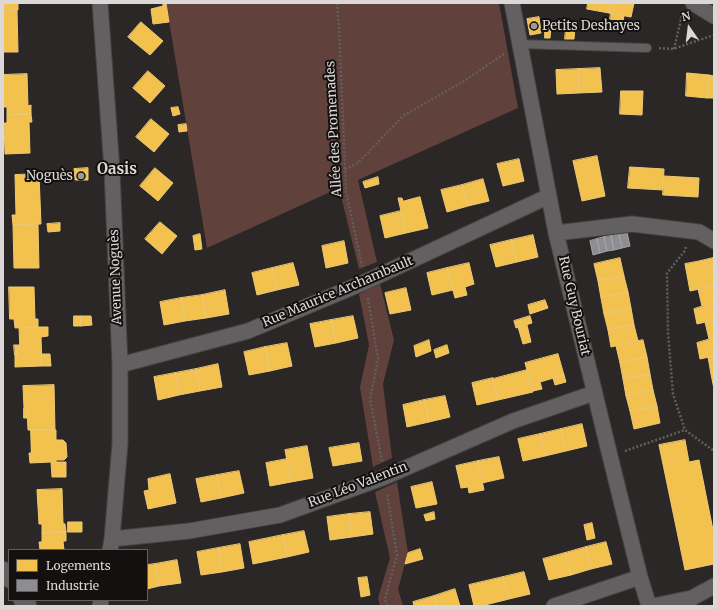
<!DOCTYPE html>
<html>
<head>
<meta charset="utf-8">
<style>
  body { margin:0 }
  #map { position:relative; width:717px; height:609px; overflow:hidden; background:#2b2726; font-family:Merriweather,serif }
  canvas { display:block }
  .frame { position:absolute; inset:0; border:4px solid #dcd8d7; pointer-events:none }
  .legend { position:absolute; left:8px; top:549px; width:140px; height:52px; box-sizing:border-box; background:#13100f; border:1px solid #63605f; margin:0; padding:5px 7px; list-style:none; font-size:12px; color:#dcd8d7 }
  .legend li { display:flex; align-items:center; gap:8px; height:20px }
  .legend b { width:20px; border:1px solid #63605f }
  .north { position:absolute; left:669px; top:8px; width:40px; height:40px; -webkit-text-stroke:3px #13100f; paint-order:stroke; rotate:346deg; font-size:11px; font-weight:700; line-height:16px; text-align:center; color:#dcd8d7 }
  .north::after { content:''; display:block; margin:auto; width:14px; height:18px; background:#dcd8d7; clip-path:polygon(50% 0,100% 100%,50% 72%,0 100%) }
</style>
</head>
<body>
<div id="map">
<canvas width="717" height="609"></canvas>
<div class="frame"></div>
<ul class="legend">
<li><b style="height:11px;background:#f2c14e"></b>Logements</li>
<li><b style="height:11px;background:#8d8d92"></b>Industrie</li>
</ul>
<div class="north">N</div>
</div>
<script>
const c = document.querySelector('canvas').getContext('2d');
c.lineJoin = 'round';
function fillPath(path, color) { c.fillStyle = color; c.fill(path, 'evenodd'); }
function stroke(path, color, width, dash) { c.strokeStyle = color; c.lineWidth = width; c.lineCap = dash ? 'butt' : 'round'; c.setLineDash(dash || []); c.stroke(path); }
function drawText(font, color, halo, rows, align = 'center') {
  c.font = font + ' Merriweather,serif'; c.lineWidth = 4; c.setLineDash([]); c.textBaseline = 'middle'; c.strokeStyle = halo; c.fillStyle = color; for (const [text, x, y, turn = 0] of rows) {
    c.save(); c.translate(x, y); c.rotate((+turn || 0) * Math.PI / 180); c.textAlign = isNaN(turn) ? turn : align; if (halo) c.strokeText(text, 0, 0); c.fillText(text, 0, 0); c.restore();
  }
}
const green = new Path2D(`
  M166 3H499L518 108 358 180 377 262 359 269 339 188 207 248Z
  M380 284 394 340 383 384 392 458 373 467 360 387 369 345 359 294Z
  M397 482 408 553 398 589 403 606H380L378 598 390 558 375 492Z`);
const homes = new Path2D(`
  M3 3H18V10L3 11Z
  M166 3 169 22 153 24 151 9 163 6V4Z
  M588 3H611L609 13 587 9Z
  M611 3H634L631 17 609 13Z
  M17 10 18 52H3V11Z
  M611 13 624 16 623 21 610 19Z
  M539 17 541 33 530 35 527 19Z
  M141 22 163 41 150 55 128 37Z
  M545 28H551L550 38H545Z
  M566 28H575L574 39H565Z
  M600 68 602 92 579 93 578 69Z
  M578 69 579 93 557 94 556 70Z
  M148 71 165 86 150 103 133 88Z
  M687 73 709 75 707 98 686 96Z
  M27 74 28 106 31 105V114L7 115V107H3V75Z
  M709 75 714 76V98H707Z
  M621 91H643L642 115 620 114Z
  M178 107 180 114 173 116 171 108Z
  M31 114 32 122H29L30 153 5 154 4 123H7V115Z
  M151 119 169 134 154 152 136 137Z
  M186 124 187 131 179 132 178 125Z
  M597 156 605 196 582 201 573 161Z
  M519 159 524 181 503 186 497 164Z
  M630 167 664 169 663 190 628 188Z
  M88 168V180H75L74 169Z
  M155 168 173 183 158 201 140 186Z
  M39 174 41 224 13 225 12 215H16L15 175Z
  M664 176 699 178 698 197 663 195Z
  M378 177 379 184 365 188 363 182Z
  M483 179 489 201 468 206 462 185Z
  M462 185 468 206 447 212 441 190Z
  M420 197 428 228 406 233 398 198H402L403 201Z
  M401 211 406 233 385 238 380 216Z
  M160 222 177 236 162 254 145 239Z
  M60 223V231L48 232 47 224Z
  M38 224 39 268H14L13 225Z
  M200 234 202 249 195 250 193 236Z
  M533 235 538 257 517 262 511 240Z
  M511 240 517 262 496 267 490 245Z
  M344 241 348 263 326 268 322 246Z
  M620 258 624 276 598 281 594 264Z
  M713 258 714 268 708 269 704 262 700 261Z
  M700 261 704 262 708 269 714 268V286L690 291 685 264Z
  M293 263 299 285 277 290 272 268Z
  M469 263 474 284 465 287 467 295 455 298 447 268Z
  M272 268 277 290 257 295 252 273Z
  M447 268 453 290 432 295 427 273Z
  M624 276 628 292 601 298 598 281Z
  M714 286V303L702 306 698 289Z
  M9 287H34L35 319H38V327L15 328 14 319H10Z
  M406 288 411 310 390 314 385 293Z
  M225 290 229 314 206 318 202 295Z
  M628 292 631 308 604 314 601 298Z
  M202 295 206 318 185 321 181 298Z
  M181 298 185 321 164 325 160 302Z
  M545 300 548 308 530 314 528 305Z
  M714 303V320L697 324 694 309Z
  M631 308 634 325 608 330 604 314Z
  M74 316H81V326H74Z
  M81 316H91L92 325 81 326Z
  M353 316 358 338 336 343 331 320Z
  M530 316 532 323 516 328 514 321Z
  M331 320 336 343 315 347 310 324Z
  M714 320V338L709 339 705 322Z
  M527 325 531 342 523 344 518 327Z
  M634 325 638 341 611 347 608 330Z
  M38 327H48V336L41 337 42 366 15 367V355H17V349H20L19 328Z
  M714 338V356L700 359 697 343Z
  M429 340 431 351 416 357 414 346Z
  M643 340 647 357 620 363 616 346Z
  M287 343 292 366 270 371 265 347Z
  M14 345H20V349H17V355H15Z
  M447 345 449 353 436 358 434 350Z
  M265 347 270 371 249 375 244 352Z
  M42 354H50L51 366H42Z
  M558 354 564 375 540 382 542 389 533 391 525 363Z
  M714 356V373L711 374 708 357Z
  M647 357 650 374 623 379 620 363Z
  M218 364 222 387 200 391 196 369Z
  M196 369 200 391 179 395 175 373Z
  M527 370 533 392 498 400 493 379Z
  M175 373 179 395 158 400 154 377Z
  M714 373V389L711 374Z
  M650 374 653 390 626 396 623 379Z
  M564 375 566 382 555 385 553 378Z
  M493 378 498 400 477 405 472 383Z
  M54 385 55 430H28L27 408H24L23 386Z
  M653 390 657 406 630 411 626 396Z
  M445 396 450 417 429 422 424 400Z
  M424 400 429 422 407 427 403 405Z
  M657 406 660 423 634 429 630 411Z
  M24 408H27L28 418H24Z
  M582 424 587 446 566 451 561 429Z
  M561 429 566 451 545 456 540 434Z
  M31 430H56V440H63L66 443 67 457 64 460H56V462H66V477H52L51 462 30 463 29 453H31Z
  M540 434 545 456 523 461 518 439Z
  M685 440 689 462 699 460 714 535V564L685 570 659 445Z
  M359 443 362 461 333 466 329 448Z
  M307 446 313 478 291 482 285 450Z
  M499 457 504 478 482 483 478 461Z
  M287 459 291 482 270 486 266 463Z
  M478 461 484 490 469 493 468 487 461 488 456 466Z
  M239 471 244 493 221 498 217 475Z
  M170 474 176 503 148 509 144 491 149 490 148 479Z
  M217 475 221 498 201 502 196 479Z
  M432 482 437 504 416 508 411 487Z
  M62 489 63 523 65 524 66 532 42 533V524H39L37 490Z
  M370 512 373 534 352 537 349 514Z
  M434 512 435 519 426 521 424 515Z
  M349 514 352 537 330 540 327 517Z
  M68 522H82V532H68Z
  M592 523 595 538 587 540 584 525Z
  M304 531 309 552 287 557 283 535Z
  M66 532V541H63L64 550H40L39 542H42V533Z
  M283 535 287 557 253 564 249 542Z
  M606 542 612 564 591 569 586 547Z
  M240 544 244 568 222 572 218 548Z
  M586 547 591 569 571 575 565 553Z
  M218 548 222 572 201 575 197 552Z
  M420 549 423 559 405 564 408 553Z
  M565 553 571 575 549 580 543 559Z
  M177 560 181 583 159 586 155 564Z
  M155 564 159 586 147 589V565Z
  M524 572 530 594 509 599 503 577Z
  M367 577 370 595 361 597 358 578Z
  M503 577 509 599 481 606H474L469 585Z
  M455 589 460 606H437L434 596Z
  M434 596 437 606H414L413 602Z`);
const industry = new Path2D(`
  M627 232 630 246 622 248 619 234Z
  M619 234 622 248 614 250 611 236Z
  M611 236 614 250 607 251 604 237Z
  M604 237 607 251 600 253 597 239Z
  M597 239 600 253 593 255 590 241Z`);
const path = new Path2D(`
  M337 3 339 27 346 191 362 266
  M659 48 673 49 714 35
  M674 49 682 15
  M345 169 358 163 403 116 464 81 505 53
  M686 247 684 252 667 273 668 333 673 394 685 430 714 451
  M368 298 378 359 370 399 382 461
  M625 451 685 430
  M387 606 385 599 397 555 387 493`);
const lane = new Path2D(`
  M519 44 647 48`);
const street = new Path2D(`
  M100 3 112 170 120 365V443L112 539 110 550
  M512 3 556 233 610 456 640 577 649 606
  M693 3 714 16
  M556 233 632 224 699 232 714 241
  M120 365 248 331 365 282 549 196
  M112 539 189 531 280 515 385 477 513 421 594 393
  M3 569 9 580
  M21 600 29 606
  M100 606 101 600
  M554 606 640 577
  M653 606 692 598 714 586`);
const markers = [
  [534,26,4,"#9e9a99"],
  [81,176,4,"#9e9a99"]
];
const poiNames = [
  ["Petits Deshayes",542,26],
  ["Noguès",73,176,"right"]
];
const streetNames = [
  ["Allée des Promenades",334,129,-93],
  ["Avenue Noguès",116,277,-92],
  ["Rue Maurice Archambault",338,292,-23],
  ["Rue Guy Bouriat",574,306,77],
  ["Rue Léo Valentin",358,485,-21]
];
const quarterNames = [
  ["Oasis",117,170]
];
fillPath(green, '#60413b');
fillPath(homes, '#f2c14e');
stroke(homes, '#ebc877', 1);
fillPath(industry, '#8d8d92');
stroke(industry, '#a5a4a7', 1);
stroke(lane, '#464443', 10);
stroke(street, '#464443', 17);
stroke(path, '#615f5f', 2.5, [2, 2]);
stroke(lane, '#626060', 8);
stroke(street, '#626060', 15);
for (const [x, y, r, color] of markers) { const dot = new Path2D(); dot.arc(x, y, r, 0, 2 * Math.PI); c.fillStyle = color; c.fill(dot); stroke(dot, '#13100f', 1.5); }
drawText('13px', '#dcd8d7', '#13100f', poiNames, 'left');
drawText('13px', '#dcd8d7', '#13100f', streetNames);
drawText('bold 15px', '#dcd8d7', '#13100f', quarterNames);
</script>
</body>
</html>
